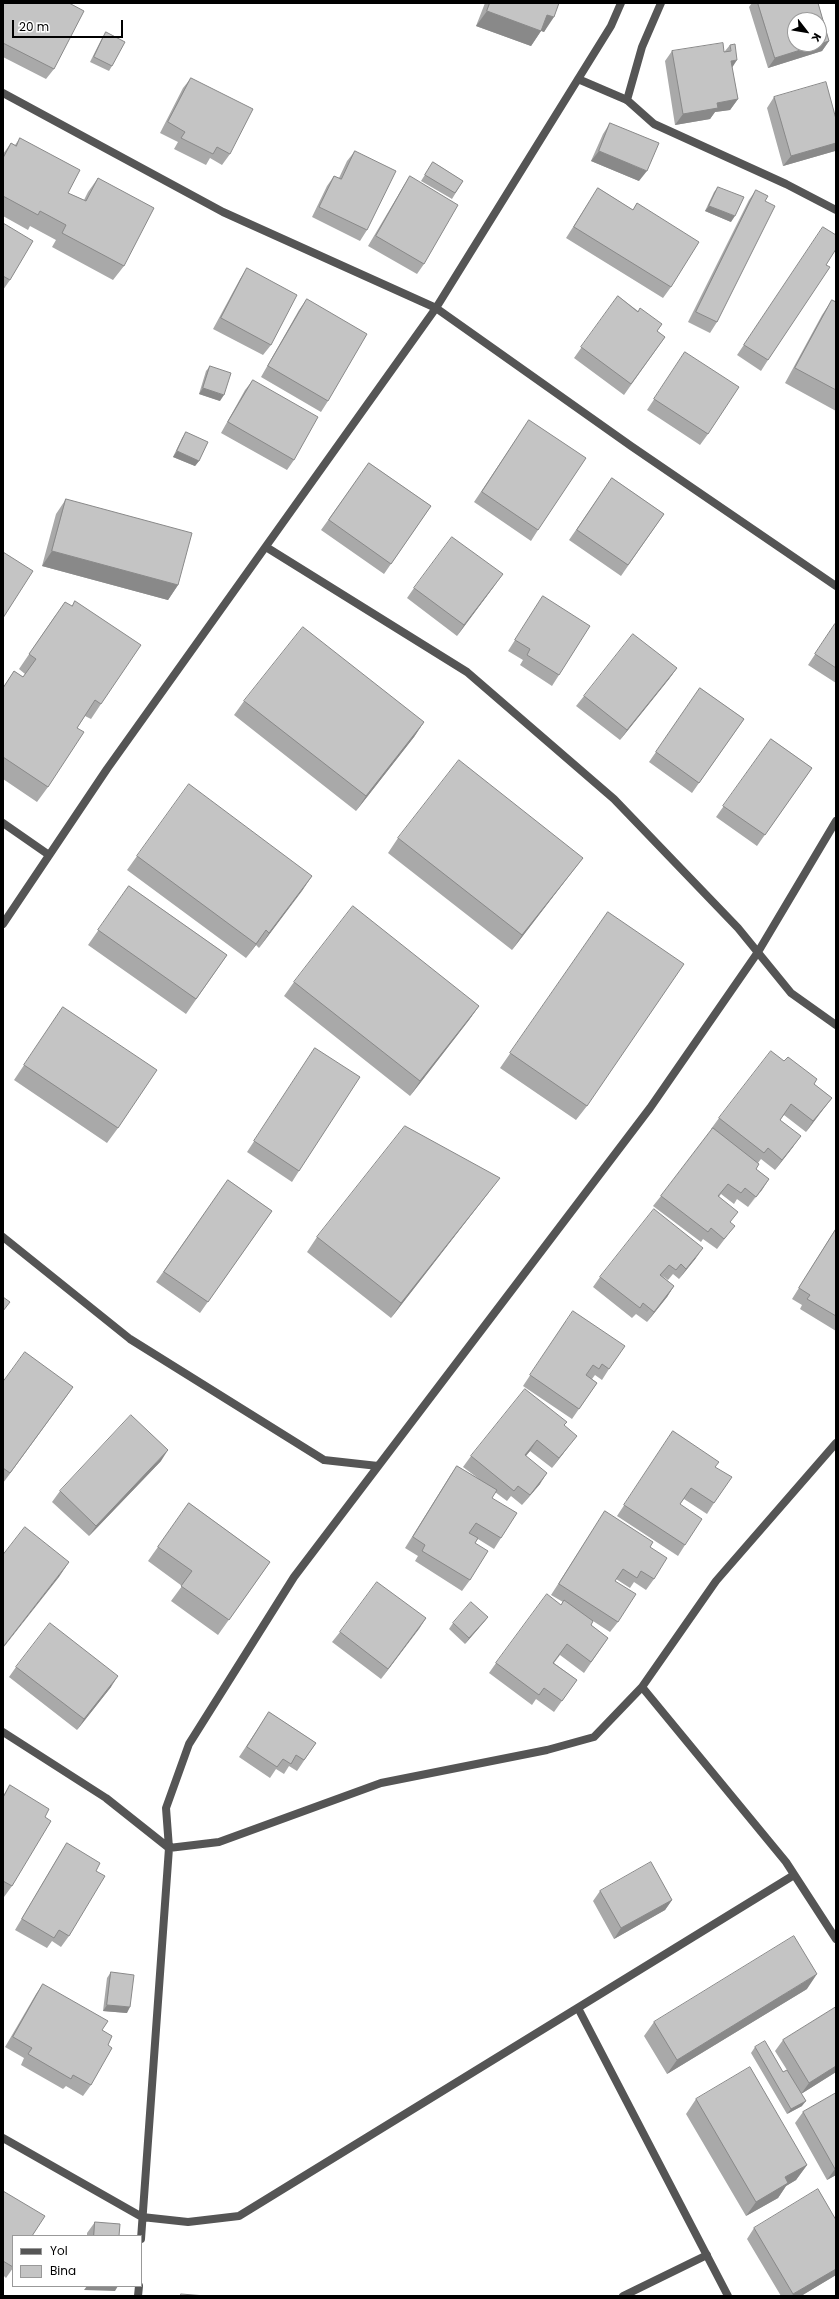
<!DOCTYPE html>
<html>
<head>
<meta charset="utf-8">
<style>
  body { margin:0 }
  #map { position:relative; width:839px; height:2299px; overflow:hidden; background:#fff; font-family:Poppins,sans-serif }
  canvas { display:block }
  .frame { position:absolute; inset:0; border:4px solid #000; pointer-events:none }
  .legend { position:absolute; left:12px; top:2235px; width:130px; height:52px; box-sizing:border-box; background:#fff; border:1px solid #999; margin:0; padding:5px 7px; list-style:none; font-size:12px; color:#000 }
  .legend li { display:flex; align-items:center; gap:8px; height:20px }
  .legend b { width:20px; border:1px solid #999 }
  .north { position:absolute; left:787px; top:12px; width:40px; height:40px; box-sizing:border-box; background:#fff; border:1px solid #999; border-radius:50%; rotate:121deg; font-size:11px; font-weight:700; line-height:16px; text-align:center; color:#000 }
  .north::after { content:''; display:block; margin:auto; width:14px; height:18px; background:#000; clip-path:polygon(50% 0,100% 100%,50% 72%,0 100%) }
  .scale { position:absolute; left:12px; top:20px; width:111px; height:18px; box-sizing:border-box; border:2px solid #000; border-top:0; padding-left:5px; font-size:12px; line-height:14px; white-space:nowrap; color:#000; -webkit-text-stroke:3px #fff; paint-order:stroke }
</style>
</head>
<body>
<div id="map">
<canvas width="839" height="2299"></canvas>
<div class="frame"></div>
<ul class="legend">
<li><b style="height:5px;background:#555"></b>Yol</li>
<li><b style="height:11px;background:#c4c4c4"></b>Bina</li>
</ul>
<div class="north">K</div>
<div class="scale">20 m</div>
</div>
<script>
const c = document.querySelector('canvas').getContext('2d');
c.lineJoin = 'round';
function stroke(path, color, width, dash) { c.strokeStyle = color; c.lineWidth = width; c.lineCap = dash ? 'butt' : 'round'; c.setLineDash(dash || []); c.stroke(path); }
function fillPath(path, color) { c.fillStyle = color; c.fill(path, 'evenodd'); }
const lane = new Path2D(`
  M661 3 642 47 627 100 654 124 786 184 836 210`);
const street = new Path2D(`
  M578 79 627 100
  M3 93 223 212 436 308 631 446 836 586
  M266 547 467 672 614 799 738 928 791 993 836 1025
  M3 823 49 855
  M3 924 107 769 436 308 611 26 621 3
  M3 1237 130 1339 324 1460 378 1466
  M642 1687 786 1862 836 1939
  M3 1732 106 1798 169 1848 219 1842 381 1783 547 1750 594 1737 642 1687 716 1581 836 1443
  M578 2008 728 2296
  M3 2138 142 2217 188 2222 239 2216 794 1875
  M141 2239 169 1848 166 1808 189 1744 294 1577 650 1108 758 952 836 821
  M138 2296 139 2286
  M623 2296 707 2255`);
const wall = new Path2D(`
  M3 3H69L54 69 46 79 3 57Z
  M485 3H559L544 32 541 31 531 46 476 26Z
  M752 3H818L829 41 822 51 768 68 749 7Z
  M106 32 112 66 109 71 90 62 102 38Z
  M730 45 732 68 738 99 730 110 715 112 710 119 675 125 665 61 672 51 724 52 725 51Z
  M191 78 230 154 222 165 210 158 206 165 174 149 178 142 160 133 183 88Z
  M774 97 836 119V150L835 151 783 166 767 108Z
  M610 123 639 181 591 161 603 134Z
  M20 138 68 193 84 200 88 192 98 178 124 266 113 280 52 247 56 240 30 226 28 230 3 216V154L11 143 15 145Z
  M355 151 367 230 360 241 312 217 327 186 334 176 339 178 347 161Z
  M433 162 463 181 452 199 421 181Z
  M410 176 424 264 417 274 368 246 403 187Z
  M718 187 731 222 705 211 714 192Z
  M598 188 633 210 637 203 671 287 663 298 566 238 591 199Z
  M756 190 717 322 710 333 688 322 749 200Z
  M3 223 10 280 3 290Z
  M816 238 826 265 768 360 761 371 737 355Z
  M247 268 271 345 263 355 213 329 240 279Z
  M618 296 638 311 662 324 657 331 665 337 624 395 574 358Z
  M307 299 328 401 321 412 261 377 299 310Z
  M832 300 836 302V411L785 383 822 315Z
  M685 352 708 434 700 445 647 410Z
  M210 366 220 401 199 394 206 371Z
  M253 380 294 460 287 470 221 433 245 390Z
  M529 420 538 530 531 541 474 502Z
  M186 432 199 461 195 466 173 457 182 438Z
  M369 463 431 506 384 574 321 530Z
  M612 478 664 514 621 576 569 540Z
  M66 499 178 585 168 600 42 566 56 514Z
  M495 585 457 636 407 598 414 588Z
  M543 596 559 675 552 686 520 665 523 660 508 651Z
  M75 601 101 704 91 719 85 716 77 728 48 787 37 802 3 779V688L14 671 23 677 25 674 19 669 55 616 72 606Z
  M835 624 836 625V683L808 665Z
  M677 668 669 679 620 740 576 706 584 696Z
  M700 688 744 719 692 793 649 762Z
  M244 701 424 722 414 737 356 811 234 715Z
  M771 739 812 768 757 846 716 817Z
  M398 838 583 858 572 872 512 950 388 853Z
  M137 856 312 876 259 948 256 945 246 958 127 870Z
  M129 886 227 955 186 1014 88 945Z
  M608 912 587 1106 576 1120 500 1068Z
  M294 982 479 1006 469 1020 410 1096 284 996Z
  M63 1007 118 1128 107 1143 14 1080Z
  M315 1048 299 1171 292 1182 247 1152Z
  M814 1084 832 1098 806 1132 784 1115 780 1120 793 1147 775 1170 761 1159 758 1163 756 1169 769 1179 748 1207 737 1199 734 1204 721 1194 719 1197 730 1223 727 1236 717 1249 703 1239 701 1242 653 1206 661 1196 712 1129H711L719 1118Z
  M228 1180 272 1211 200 1313 156 1282Z
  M489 1192 391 1318 307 1252 317 1237Z
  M836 1228V1331L800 1309 802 1305 792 1299Z
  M696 1258 679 1279 673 1274 668 1280 661 1275 674 1286 667 1297 647 1322 636 1314 632 1318 593 1287 600 1277Z
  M566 1321 609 1369 602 1380 595 1375 592 1379 597 1383 572 1419 523 1386Z
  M3 1382 73 1387 3 1483Z
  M564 1425 569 1446 552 1468 530 1451 526 1456 540 1484 522 1505 511 1496 507 1501 495 1492 492 1498 501 1538 494 1549 478 1539 475 1543 470 1580 462 1591 415 1561 418 1556 405 1548 450 1476 457 1466 479 1479 463 1467 471 1456Z
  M673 1431 715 1467 714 1503 707 1514 684 1499 680 1504 685 1545 678 1556 617 1516Z
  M161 1461 89 1536 52 1502 60 1491Z
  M189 1503 270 1562 218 1635 171 1601 182 1586 148 1561Z
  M605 1511 650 1547 654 1579 646 1590 634 1582 630 1588 616 1579 615 1581 618 1622 610 1632 593 1621 591 1625 608 1638 584 1673 560 1655 554 1663 577 1680 554 1712 536 1699 532 1705 489 1673 496 1663 561 1605 563 1602 551 1595Z
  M488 1617 484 1622 465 1644 449 1629 453 1623Z
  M426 1618 381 1679 332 1642 340 1632Z
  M16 1667 111 1687 77 1730 9 1677Z
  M269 1712 316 1743 297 1771 289 1766 284 1774 276 1769 270 1778 239 1757Z
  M10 1785 45 1817 12 1886 4 1897 3 1896V1796Z
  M67 1843 69 1936 61 1947 52 1941 47 1948 15 1930 60 1854Z
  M600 1891 672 1900 665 1910 614 1939 593 1901Z
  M111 1972 127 2013 103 2011 107 1978Z
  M43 1984 102 2030 108 2045 91 2085 83 2096 66 2086 63 2089 21 2065 24 2058 5 2047 36 1994Z
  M807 1989 667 2074 644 2036 654 2022Z
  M836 2007V2072L801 2094 802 2106 787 2114 751 2053 755 2047 783 2072 787 2070 775 2051 783 2040Z
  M836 2093V2175L827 2180 795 2123 803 2112Z
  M696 2099 807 2165 796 2180 786 2186 778 2198 746 2216 686 2114Z
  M3 2191 13 2236V2268L6 2278 3 2275Z
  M836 2220V2275L801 2296H781L747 2239 754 2228Z
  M95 2222 119 2236H87V2233Z`);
const shadedWall = new Path2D(`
  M487 11 541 31 531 46 476 26Z
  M547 15 554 17 544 32 537 29Z
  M829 41 822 51 768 68 775 58Z
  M737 60 730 71 731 61Z
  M738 99 730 110 715 112 710 119 675 125 683 114 717 103Z
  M836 143V150L835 151 783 166 791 156Z
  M599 151 647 171 639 181 591 161Z
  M709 206 735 216 731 222 705 211Z
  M203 388 224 395 220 401 199 394Z
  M177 451 199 461 195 466 173 457Z
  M52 551 178 585 168 600 42 566Z
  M503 574 495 585 457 636 464 625Z
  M677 668 669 679 620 740 627 730Z
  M424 722 414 737 356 811 366 796Z
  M583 858 572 872 512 950 522 935Z
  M312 876 302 891 259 948 269 933Z
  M266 930 256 945 246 958Z
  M479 1006 469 1020 410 1096 420 1081Z
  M832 1098 824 1108 806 1132 813 1121Z
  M801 1136 793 1147 775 1170 782 1160Z
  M500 1178 489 1192 391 1318 401 1303Z
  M769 1179 762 1190 748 1207 756 1197Z
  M703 1248 696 1258 679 1279 686 1269Z
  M674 1286 667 1297 647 1322 654 1312Z
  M73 1387 63 1401 3 1483 10 1473Z
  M577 1436 569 1446 552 1468 559 1458Z
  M537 1440 530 1451 517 1466 525 1455Z
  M168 1450 161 1461 89 1536 96 1526Z
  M547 1473 540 1484 522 1505 530 1495Z
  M69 1562 59 1577 3 1648V1647Z
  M488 1617 484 1622 465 1644 469 1638Z
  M426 1618 419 1629 381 1679 388 1669Z
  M118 1676 111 1687 77 1730 84 1719Z
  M672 1900 665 1910 614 1939 621 1928Z
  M817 1974 807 1989 667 2074 677 2060Z
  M107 2005 130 2007 127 2013 103 2011Z
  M836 2066V2072L801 2094 809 2083Z
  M806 2101 802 2106 787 2114 791 2109Z
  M807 2165 796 2180 786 2186 778 2198 746 2216 756 2202 785 2177Z
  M836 2168V2175L827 2180 835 2169Z
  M836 2269V2275L801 2296H792L793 2294Z
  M87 2286H118L115 2291 84 2290Z`);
const building = new Path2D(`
  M4 3H69L84 11 54 69 3 43V5Z
  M490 3H559L554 17 547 15 541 31 487 11Z
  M758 3H818L829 41 775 58ZM795 20H819V44H795Z
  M106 32 125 42 112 66 94 57Z
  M723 43 724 52 731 51 730 45 735 44 737 60 731 61 738 99 717 103 718 108 683 114 672 51Z
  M191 78 253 109 230 154 217 147 213 154 181 138 185 132 168 122Z
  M826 82 836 119V143L791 156 774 97Z
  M610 123 659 143 647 171 599 151Z
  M20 138 80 170 68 193 86 201 98 178 154 208 124 266 62 233 66 225 40 211 38 215 3 196V158L11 143 16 146Z
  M355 151 396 171 367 230 319 207 334 176 341 179Z
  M433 162 463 181 455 193 425 175Z
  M410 176 458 205 424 264 376 236Z
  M718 187 744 197 735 216 709 206Z
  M598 188 633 210 637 203 699 242 671 287 574 227Z
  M756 190 768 196 765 201 775 206 717 322 696 312Z
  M3 223 33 241 10 280 3 276Z
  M823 227 836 235V249L826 265 830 267 768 360 744 345Z
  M247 268 297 295 271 345 221 318Z
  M618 296 638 312 640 308 662 324 657 331 665 337 631 384 581 347Z
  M307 299 367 334 328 401 268 366Z
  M832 300 836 302V390L795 368Z
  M685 352 739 387 708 434 654 399Z
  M210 366 231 373 224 395 203 388Z
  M253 380 318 417 294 460 228 422Z
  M529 420 586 458 538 530 482 492Z
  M186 432 208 442 199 461 177 451Z
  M369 463 431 506 391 564 329 520Z
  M612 478 664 514 628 565 577 530Z
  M66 499 192 533 178 585 52 551Z
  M452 537 503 574 464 625 414 588Z
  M3 552 33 571 3 618Z
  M543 596 590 626 559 675 527 655 530 649 515 640Z
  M75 601 141 645 101 704 95 700 77 728 84 732 48 787 3 757V688L14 671 23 677 36 659 29 654 65 602 72 606Z
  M835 624 836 625V668L815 654Z
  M303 627 424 722 366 796 244 701Z
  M633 634 677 668 627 730 584 696Z
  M700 688 744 719 699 783 656 752Z
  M771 739 812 768 765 835 723 806Z
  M459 760 583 858 522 935 398 838Z
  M189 784 312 876 269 933 266 930 256 944 137 856Z
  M129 886 227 955 196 999 98 930Z
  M353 906 479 1006 420 1081 294 982Z
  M608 912 684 964 587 1106 510 1053Z
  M63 1007 157 1070 118 1128 24 1065Z
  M315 1048 360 1077 299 1171 254 1141Z
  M771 1051 784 1061 788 1057 817 1079 814 1084 832 1098 813 1121 791 1104 780 1120 801 1136 782 1160 768 1148 764 1153 719 1118Z
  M405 1126 500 1178 401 1303 317 1237Z
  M713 1128 759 1164 756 1169 769 1179 756 1197 745 1188 741 1193 728 1184 718 1196 738 1212 730 1222 735 1226 724 1239 711 1228 708 1232 661 1196Z
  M228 1180 272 1211 208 1302 164 1272Z
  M654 1209 703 1248 686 1269 681 1264 676 1270 669 1265 660 1275 674 1286 654 1312 643 1303 640 1308 600 1277Z
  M836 1229V1316L807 1299 810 1295 799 1288Z
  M3 1297 10 1302 3 1311Z
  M573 1311 625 1346 609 1369 602 1364 599 1369 593 1365 586 1375 597 1383 579 1409 530 1375Z
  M25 1352 73 1387 10 1473 3 1468V1382Z
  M525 1389 567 1422 564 1425 577 1436 559 1458 537 1440 525 1455 547 1473 530 1495 518 1486 514 1491 471 1456Z
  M131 1415 168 1450 96 1526 60 1491Z
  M673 1431 719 1462 715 1467 732 1477 714 1503 691 1488 680 1504 702 1519 685 1545 624 1505Z
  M457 1466 497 1490 492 1498 517 1513 501 1538 476 1523 469 1533 478 1538 475 1543 488 1551 470 1580 422 1551 425 1545 413 1537Z
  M189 1503 270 1562 229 1620 181 1586 192 1571 158 1547Z
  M605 1511 653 1542 650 1547 667 1558 654 1579 641 1571 637 1578 623 1569 615 1581 636 1594 618 1622 559 1584Z
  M25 1527 69 1562 3 1647V1555Z
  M377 1582 426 1618 388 1669 340 1632Z
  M547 1594 561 1605 564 1600 593 1621 591 1625 608 1638 591 1662 567 1644 553 1663 577 1680 562 1701 544 1688 539 1695 496 1663Z
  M471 1602 488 1617 469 1638 453 1623Z
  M50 1623 118 1676 84 1719 16 1667Z
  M269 1712 316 1743 304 1760 296 1755 291 1764 283 1759 277 1767 247 1747Z
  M10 1785 49 1809 45 1817 51 1821 12 1886 3 1881V1798Z
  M67 1843 100 1863 96 1871 105 1876 69 1936 59 1930 54 1938 22 1919Z
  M651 1862 672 1900 621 1928 600 1891Z
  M794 1936 817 1974 677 2060 654 2022Z
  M111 1972 134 1975 130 2007 107 2005Z
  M43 1984 108 2021 102 2030 112 2036 108 2045 112 2048 91 2085 73 2075 71 2079 28 2054 32 2048 13 2037Z
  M836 2007V2066L809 2083 783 2040Z
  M765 2041 783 2072 787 2070 806 2101 791 2109 755 2047Z
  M750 2067 807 2165 785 2177 788 2183 756 2202 696 2099Z
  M836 2093V2168L835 2169 803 2112Z
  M818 2189 836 2220V2269L793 2294 754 2228Z
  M3 2191 45 2216 32 2236H13V2267L3 2261Z
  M95 2222 120 2224 119 2236H94Z
  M181 2294 206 2296H181Z`);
stroke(lane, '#555', 8);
stroke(street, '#555', 8);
fillPath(wall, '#a9a9a9');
fillPath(shadedWall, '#898989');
fillPath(building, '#c4c4c4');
stroke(building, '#898989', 1);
</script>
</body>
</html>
